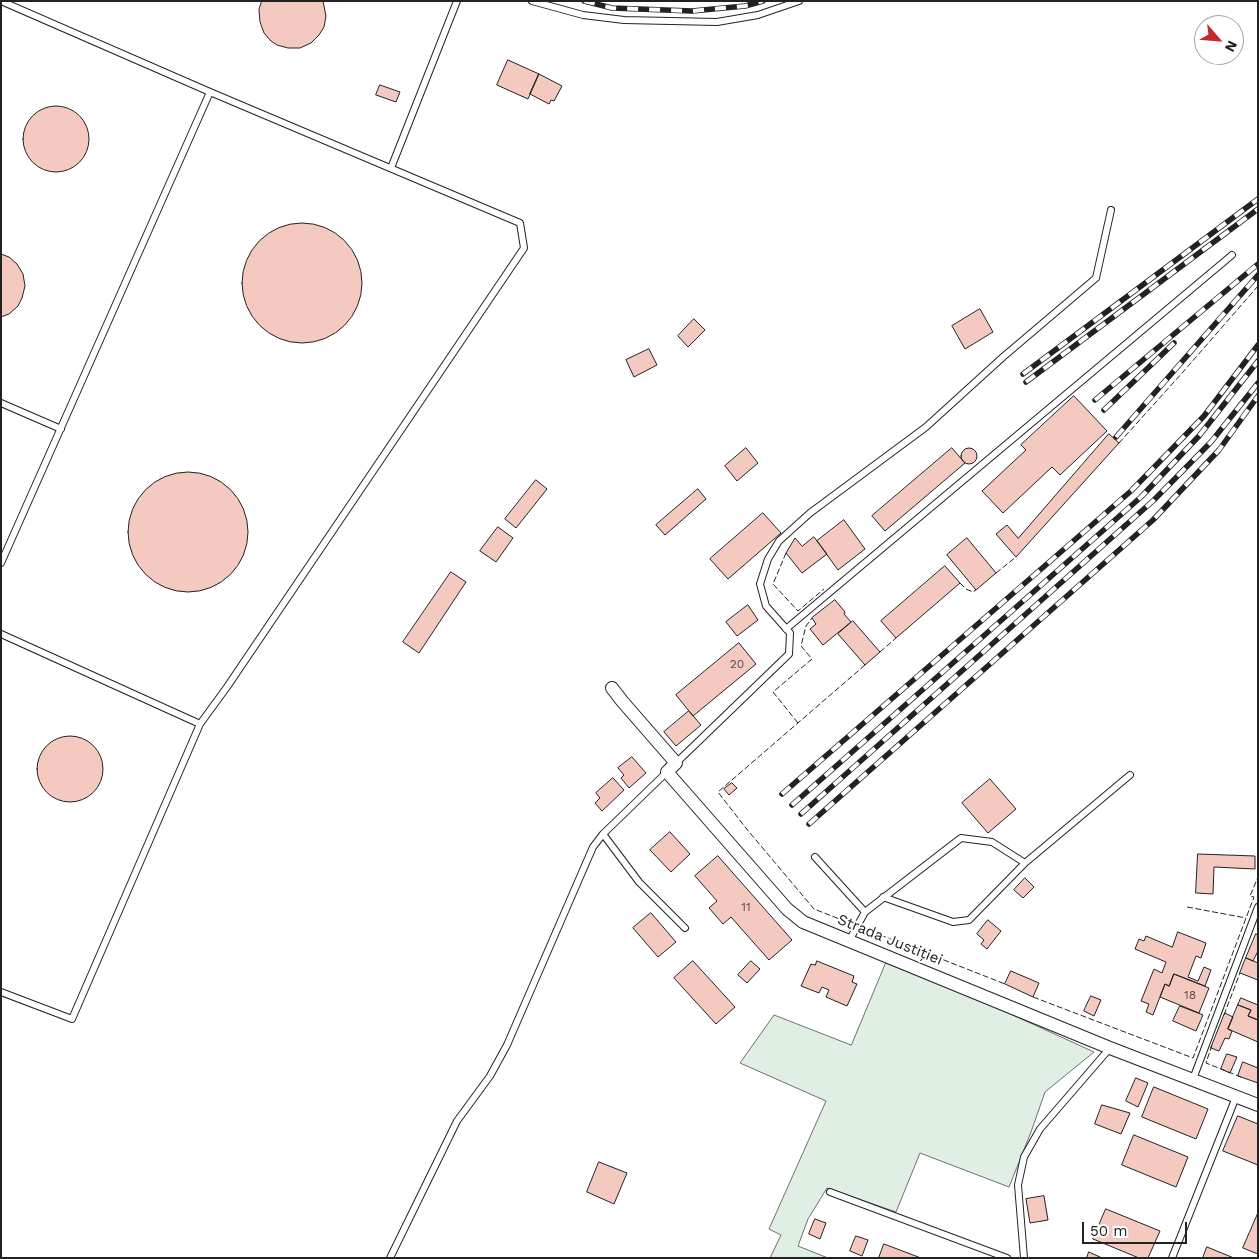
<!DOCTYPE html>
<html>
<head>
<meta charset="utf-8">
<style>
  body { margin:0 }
  #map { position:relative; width:1259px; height:1259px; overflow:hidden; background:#fff; font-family:"Work Sans",sans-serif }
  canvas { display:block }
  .frame { position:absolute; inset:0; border:2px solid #222; pointer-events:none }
  .north { position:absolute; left:1194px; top:15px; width:50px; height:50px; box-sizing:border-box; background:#fff; border:1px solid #a7a7a7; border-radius:50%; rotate:117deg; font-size:14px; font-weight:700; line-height:20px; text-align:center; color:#222 }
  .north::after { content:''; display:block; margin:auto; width:18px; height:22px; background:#c62828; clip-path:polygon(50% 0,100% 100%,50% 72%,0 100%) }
  .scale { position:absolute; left:1082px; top:1222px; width:105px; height:22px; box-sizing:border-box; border:2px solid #222; border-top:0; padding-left:6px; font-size:15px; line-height:18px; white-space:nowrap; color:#222; -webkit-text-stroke:4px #fff; paint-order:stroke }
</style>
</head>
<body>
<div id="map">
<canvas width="1259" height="1259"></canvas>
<div class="frame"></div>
<div class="north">N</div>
<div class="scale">50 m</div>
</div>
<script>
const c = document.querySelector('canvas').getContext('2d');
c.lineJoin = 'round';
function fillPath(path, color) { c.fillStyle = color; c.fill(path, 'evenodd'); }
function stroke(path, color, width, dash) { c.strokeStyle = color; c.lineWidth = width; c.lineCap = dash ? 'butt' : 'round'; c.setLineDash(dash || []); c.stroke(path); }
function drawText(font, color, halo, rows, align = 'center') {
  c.font = font + ' "Work Sans",sans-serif'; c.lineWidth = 4; c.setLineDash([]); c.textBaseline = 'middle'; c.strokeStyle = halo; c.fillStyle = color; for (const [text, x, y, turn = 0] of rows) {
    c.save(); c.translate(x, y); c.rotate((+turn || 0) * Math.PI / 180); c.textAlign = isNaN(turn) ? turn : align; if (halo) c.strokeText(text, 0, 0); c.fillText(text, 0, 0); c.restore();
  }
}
const green = new Path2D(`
  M886 963 991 1005 1094 1052 1045 1092 1031 1132 1009 1187 920 1153 896 1212 827 1188 808 1219 798 1246 828 1258H770L781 1235 769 1229 826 1101 740 1063 774 1015 851 1045Z`);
const building = new Path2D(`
  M262 1H323L326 16 324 27 319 35 311 43 300 48H288L277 45 271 41 264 33 260 22 259 10Z
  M508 60 539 74 528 99 497 85Z
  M539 74 562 86 554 101 551 100 549 104 530 94Z
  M380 85 400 92 396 102 376 95Z
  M23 139a33 33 0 1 1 66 0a33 33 0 1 1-66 0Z
  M242 283a60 60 0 1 1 120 0a60 60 0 1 1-120 0Z
  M1 254 9 257 17 264 23 274 25 286 22 298 18 306 9 314 1 317Z
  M980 309 993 332 965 349 952 326Z
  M694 319 705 330 688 347 678 336Z
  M649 349 657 365 634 377 626 360Z
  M1074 396 1107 431 1060 475 1052 467 1003 513 982 491 1026 450 1021 445Z
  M1109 434 1119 443 1016 557 996 534 1007 525 1018 538Z
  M746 448 758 463 737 481 725 466Z
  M952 448 965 463 885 531 872 516Z
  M961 456a8 8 0 1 1 16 0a8 8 0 1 1-16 0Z
  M128 532a60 60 0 1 1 120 0a60 60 0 1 1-120 0Z
  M536 480 547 489 516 528 505 519Z
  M698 489 706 499 665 535 656 525Z
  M763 513 781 533 728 579 710 559Z
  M844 520 865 549 838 570 817 541Z
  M498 527 513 538 496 562 480 551Z
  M814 537 827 554 802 573 786 553 795 538 802 546Z
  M967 538 996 573 976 590 947 555Z
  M945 566 960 583 896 638 881 621Z
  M451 572 466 582 419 653 403 642Z
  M835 600 845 612 844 614 851 622 823 645 810 629 816 624 812 618Z
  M748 605 758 620 737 636 726 622Z
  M853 621 880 652 865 665 838 634Z
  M739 643 756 664 693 716 676 695Z
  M689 711 701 725 676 746 664 732Z
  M37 769a33 33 0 1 1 66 0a33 33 0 1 1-66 0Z
  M632 757 646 773 629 788 621 778 624 775 618 768Z
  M613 778 624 790 602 811 595 803 600 798 596 793Z
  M990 779 1016 809 988 833 962 803Z
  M732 783 737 788 729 795 724 789Z
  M670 832 690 854 671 872 650 850Z
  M1198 854 1255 856V869L1214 867 1213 894 1196 893Z
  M718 856 792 940 769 960 731 917 723 924 709 908 717 901 695 876Z
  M1025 878 1034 887 1023 898 1014 890Z
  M651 913 676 942 658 957 633 928Z
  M988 920 1001 931 987 949 981 944 984 940 977 934Z
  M1178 932 1206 943 1201 958 1196 956 1188 977 1198 981 1204 967 1211 970 1205 986 1174 974 1169 986 1165 984 1153 1015 1146 1012 1149 1004 1141 1001 1154 969 1162 973 1166 962 1135 949 1139 939 1144 941 1146 936 1172 947Z
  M1256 934 1258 935V951L1253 961 1246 958Z
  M1246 958 1258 963V980L1240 973Z
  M693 961 735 1007 716 1024 674 978Z
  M751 961 760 969 747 983 738 975Z
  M817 961 854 976 852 982 857 984 847 1006 826 997 829 990 822 987 819 993 801 986 811 964 815 965Z
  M1011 971 1039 983 1033 997 1005 984Z
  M1174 974 1209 988 1199 1013 1160 997 1165 984 1169 986Z
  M1091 996 1101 1000 1094 1016 1084 1011Z
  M1241 998 1258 1005V1020L1248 1016 1251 1010 1238 1005Z
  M1238 1005 1251 1010 1248 1016 1258 1020V1042L1228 1029Z
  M1180 1006 1203 1015 1196 1031 1173 1021Z
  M1225 1013 1233 1017 1228 1029 1232 1031 1229 1039 1225 1038 1219 1051 1211 1048Z
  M1227 1054 1237 1057 1230 1073 1221 1069Z
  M1243 1062 1258 1068V1083L1238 1076Z
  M1136 1078 1148 1083 1138 1107 1126 1101Z
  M1154 1087 1208 1109 1196 1139 1142 1117Z
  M1102 1105 1130 1113 1121 1134 1095 1124Z
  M1238 1116 1258 1124V1165L1223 1151Z
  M1134 1135 1188 1157 1176 1187 1122 1165Z
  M599 1162 627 1173 614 1204 587 1192Z
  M1044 1196 1048 1220 1030 1223 1026 1199Z
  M1106 1209 1160 1231 1148 1258H1139L1093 1239Z
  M1258 1213V1254L1243 1248Z
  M815 1219 826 1223 820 1239 809 1234Z
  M856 1236 868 1240 862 1256 850 1251Z
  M884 1244 921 1258H879Z
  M1207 1247 1234 1258H1203Z
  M1089 1252 1102 1258H1087Z`);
const lane = new Path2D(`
  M532 1 583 15 624 20 717 22 758 15 799 1
  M391 168 457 1
  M1 403 61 429
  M1 563 210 92
  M786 629 1232 255
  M1 634 200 724
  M676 763 789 654 790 633 766 606 760 584 768 559 779 541 810 513 926 427 1003 357 1096 278 1111 210
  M603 834 639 882 685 928
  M815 857 865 912
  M883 897 953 922 969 920 1025 863 1130 775
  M849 941 865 912 961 838 992 842 1025 863
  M1 992 72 1019 200 724 227 687 524 248 520 223 210 92 1 1
  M1193 1079 1258 907
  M830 1192 1007 1258
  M390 1258 457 1121 490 1076 507 1045 593 847 603 834 667 772
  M1024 1258 1018 1185 1024 1157 1040 1129 1110 1048
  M1172 1258 1236 1097`);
const street = new Path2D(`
  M612 688 622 701 676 763 667 772 787 909 803 922 1110 1048 1258 1105`);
const rail = new Path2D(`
  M584 1 612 8 692 11 745 6 763 1
  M1023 374 1258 199
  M1026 382 1258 209
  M1095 400 1258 264
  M1104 410 1174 343
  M1116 437 1258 275
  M782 794 1131 491 1204 416 1258 345
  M792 805 1141 497 1199 436 1258 361
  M801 814 1154 500 1211 442 1258 383
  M809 824 1153 520 1219 450 1258 396`);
const fence = new Path2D(`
  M1119 443 1183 372 1258 286
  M786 553 773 584 798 611 824 589
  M996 573 1016 557
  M960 583 966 589 973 592 976 590
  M880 652 896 638
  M865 665 718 792 745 827 814 909 1005 984
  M798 723 773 692 812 659 801 646 806 626 812 618
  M1187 907 1246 918
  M1033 997 1193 1058 1254 897 1250 896 1258 877
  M1224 1015 1240 973
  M1212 1045 1206 1063 1241 1077`);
const numberNames = [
  ["20",737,664],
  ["11",746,907],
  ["18",1190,995]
];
const streetNames = [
  ["Strada Justiției",890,940,22]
];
fillPath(green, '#e0efe3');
stroke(green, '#6f6f6f', 1);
fillPath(building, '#f3c9c0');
stroke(building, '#222', 1);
stroke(lane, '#222', 8);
stroke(street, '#222', 14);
stroke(lane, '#fff', 6);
stroke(street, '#fff', 12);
stroke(rail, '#222', 5.5);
stroke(rail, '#fff', 4, [11]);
stroke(fence, '#222', 1, [6, 2.5]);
drawText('12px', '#564c4a', null, numberNames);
drawText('15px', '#222', '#fff', streetNames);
</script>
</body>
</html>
